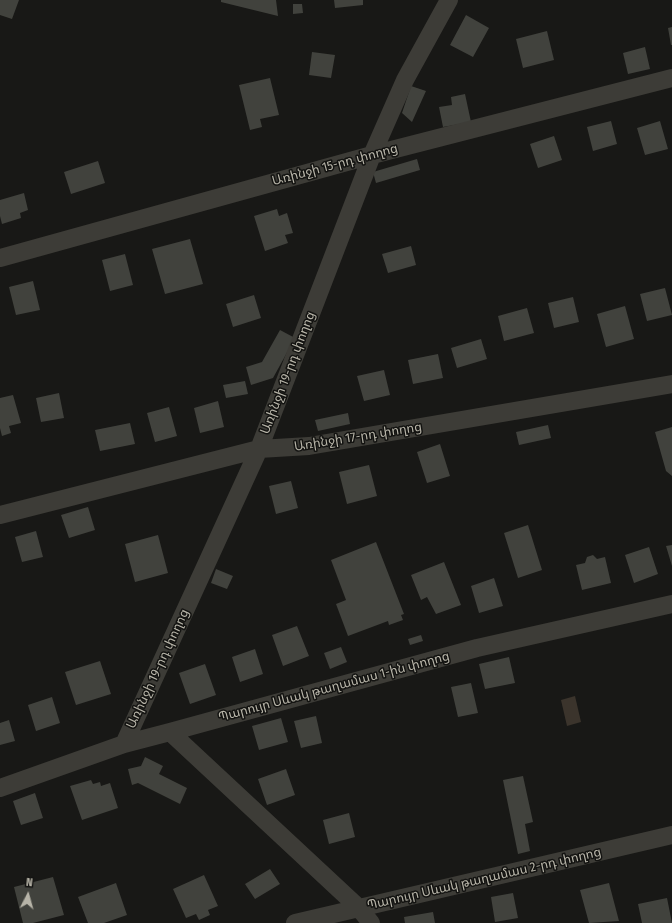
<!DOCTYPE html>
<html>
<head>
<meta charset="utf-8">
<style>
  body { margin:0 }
  #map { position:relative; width:672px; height:923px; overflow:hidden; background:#181816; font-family:"Fira Sans Condensed",sans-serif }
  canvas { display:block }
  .north { position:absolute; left:8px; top:875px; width:40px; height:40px; -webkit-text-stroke:3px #131311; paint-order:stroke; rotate:6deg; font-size:11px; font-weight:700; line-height:16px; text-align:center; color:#b7b4a8 }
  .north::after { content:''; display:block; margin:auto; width:14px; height:18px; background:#b7b4a8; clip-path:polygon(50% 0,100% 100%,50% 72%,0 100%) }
</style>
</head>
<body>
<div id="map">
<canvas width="672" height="923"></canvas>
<div class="north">N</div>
</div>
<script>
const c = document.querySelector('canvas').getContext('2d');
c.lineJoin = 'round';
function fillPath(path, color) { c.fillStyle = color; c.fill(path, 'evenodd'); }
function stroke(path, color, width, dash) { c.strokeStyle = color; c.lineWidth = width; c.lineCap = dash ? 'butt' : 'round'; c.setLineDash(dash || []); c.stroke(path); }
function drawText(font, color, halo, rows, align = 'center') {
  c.font = font + ' "Fira Sans Condensed","Noto Sans Armenian",sans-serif'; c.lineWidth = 3; c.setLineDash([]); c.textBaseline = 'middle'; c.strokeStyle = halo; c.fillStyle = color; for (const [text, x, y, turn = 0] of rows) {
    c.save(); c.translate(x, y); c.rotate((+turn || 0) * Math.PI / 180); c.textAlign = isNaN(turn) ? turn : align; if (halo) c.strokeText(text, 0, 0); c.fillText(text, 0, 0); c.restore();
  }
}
const water = new Path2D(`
  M575 696 581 722 567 726 561 700Z`);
const building = new Path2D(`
  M0 0H19L12 19 0 15Z
  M221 0H276L278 16 221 2Z
  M334 0H363V5L335 8Z
  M293 4H302L303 13 293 14Z
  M466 15 489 28 473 57 450 45Z
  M672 27V45H671L668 28Z
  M547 31 554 60 523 68 516 39Z
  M645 47 650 69 628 74 623 53Z
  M312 52 335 55 331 78 309 75Z
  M270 78 279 115 260 119 262 127 250 130 239 85Z
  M411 86 426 91 412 122 402 113Z
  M465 94 471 122 443 127 439 107 452 105 451 97Z
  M611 121 617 144 593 151 587 127Z
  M660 121 668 149 645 155 637 128Z
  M554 136 562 160 538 168 530 144Z
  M417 159 420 170 376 183 373 172Z
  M98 161 105 183 71 194 64 172Z
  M24 193 28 210 20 213 21 218 2 224 0 216V200Z
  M277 209 279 216 287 213 293 233 285 235 288 243 265 251 254 216Z
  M190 239 203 284 165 294 152 249Z
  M411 246 416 265 388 273 382 254Z
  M125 254 133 285 110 291 102 260Z
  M33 281 40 310 16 315 9 287Z
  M665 288 672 315 647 321 640 294Z
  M254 295 261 318 233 327 226 304Z
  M573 297 579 322 554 328 548 303Z
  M625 306 634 339 606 347 597 314Z
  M527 308 534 333 504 341 498 316Z
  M280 330 295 338 273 378 251 385 246 367 262 362Z
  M481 339 487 359 457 368 451 348Z
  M438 354 443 378 413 384 408 360Z
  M384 370 390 395 364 401 357 376Z
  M245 381 248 394 226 398 223 385Z
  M59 393 64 418 41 422 36 398Z
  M13 395 21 423 9 426 11 433 2 436 0 428V398Z
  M218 401 224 427 200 433 194 408Z
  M169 407 177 436 155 442 147 413Z
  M348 413 350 424 318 431 315 420Z
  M130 423 135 444 100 451 95 430Z
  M548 425 551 438 519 445 516 432Z
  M672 427V476L666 471 655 432Z
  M440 444 450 476 427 483 417 452Z
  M369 465 377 496 347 504 339 472Z
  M291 481 298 508 276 514 269 486Z
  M88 507 95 530 69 538 61 515Z
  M528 525 542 570 518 578 504 533Z
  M36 531 43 557 22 562 15 537Z
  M158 535 168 573 135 582 125 544Z
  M376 542 404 614 401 615 403 620 389 625 388 621 348 636 336 604 346 600 331 560Z
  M672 545V566L666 546Z
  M649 547 658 574 634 583 625 555Z
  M593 555 597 559 605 557 611 583 582 590 576 565 585 563 587 557Z
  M444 562 461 605 436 614 427 597 421 600 411 575Z
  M216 569 233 576 227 589 211 583Z
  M494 578 503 606 479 613 471 586Z
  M297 626 309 656 283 666 272 635Z
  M421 635 423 641 410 645 408 639Z
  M341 647 347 662 330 669 324 653Z
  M255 649 263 674 240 682 232 657Z
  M509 657 515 683 485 689 479 664Z
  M100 661 111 694 76 705 65 672Z
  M205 664 216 695 190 704 179 673Z
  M471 683 478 713 458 717 451 687Z
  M52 697 60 723 36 731 28 705Z
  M316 716 322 743 301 748 294 721Z
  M281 718 288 742 259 750 252 726Z
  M9 720 15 741 0 745V723Z
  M145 757 163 766 159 774 187 788 180 804 138 783 132 785 128 769 141 766Z
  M286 769 295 795 267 805 258 779Z
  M523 776 533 822 525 824 530 851 518 854 503 780Z
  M91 780 93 784 100 782 101 786 110 783 118 808 82 820 70 786Z
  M35 793 43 818 21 825 13 801Z
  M349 813 355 837 329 844 323 820Z
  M270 869 280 884 255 899 245 884Z
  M204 875 218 906 208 910 210 915 199 920 196 914 186 918 173 889Z
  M53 877 64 915 33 923H23L14 887Z
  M116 883 127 915 104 923H88L78 897Z
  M609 883 619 921 589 923 580 890Z
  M513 893 518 918 495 922 491 897Z
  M667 898 672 923H642L638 904Z
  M433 912 435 923H405L404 917Z`);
const minor = new Path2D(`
  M0 258 372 155 672 78
  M0 515 259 449 309 446 672 384
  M170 732 359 908 371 923
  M124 744 259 449 372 155 405 80 449 0
  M0 788 124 744 170 732 477 648 672 604
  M295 923 672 835`);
const streetNames = [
  ["Առինջի 15-րդ փողոց",335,165,-15],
  ["Առինջի 19-րդ փողոց",288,373,-69],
  ["Առինջի 17-րդ փողոց",358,437,-9],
  ["Առինջի 19-րդ փողոց",158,669,-65],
  ["Պարույր Սևակ թաղամաս 1-ին փողոց",334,687,-15],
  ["Պարույր Սևակ թաղամաս 2-րդ փողոց",484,879,-13]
];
fillPath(water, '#3b342c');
fillPath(building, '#41423d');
stroke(minor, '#3d3c37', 18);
drawText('13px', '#b7b4a8', '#131311', streetNames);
</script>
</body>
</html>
